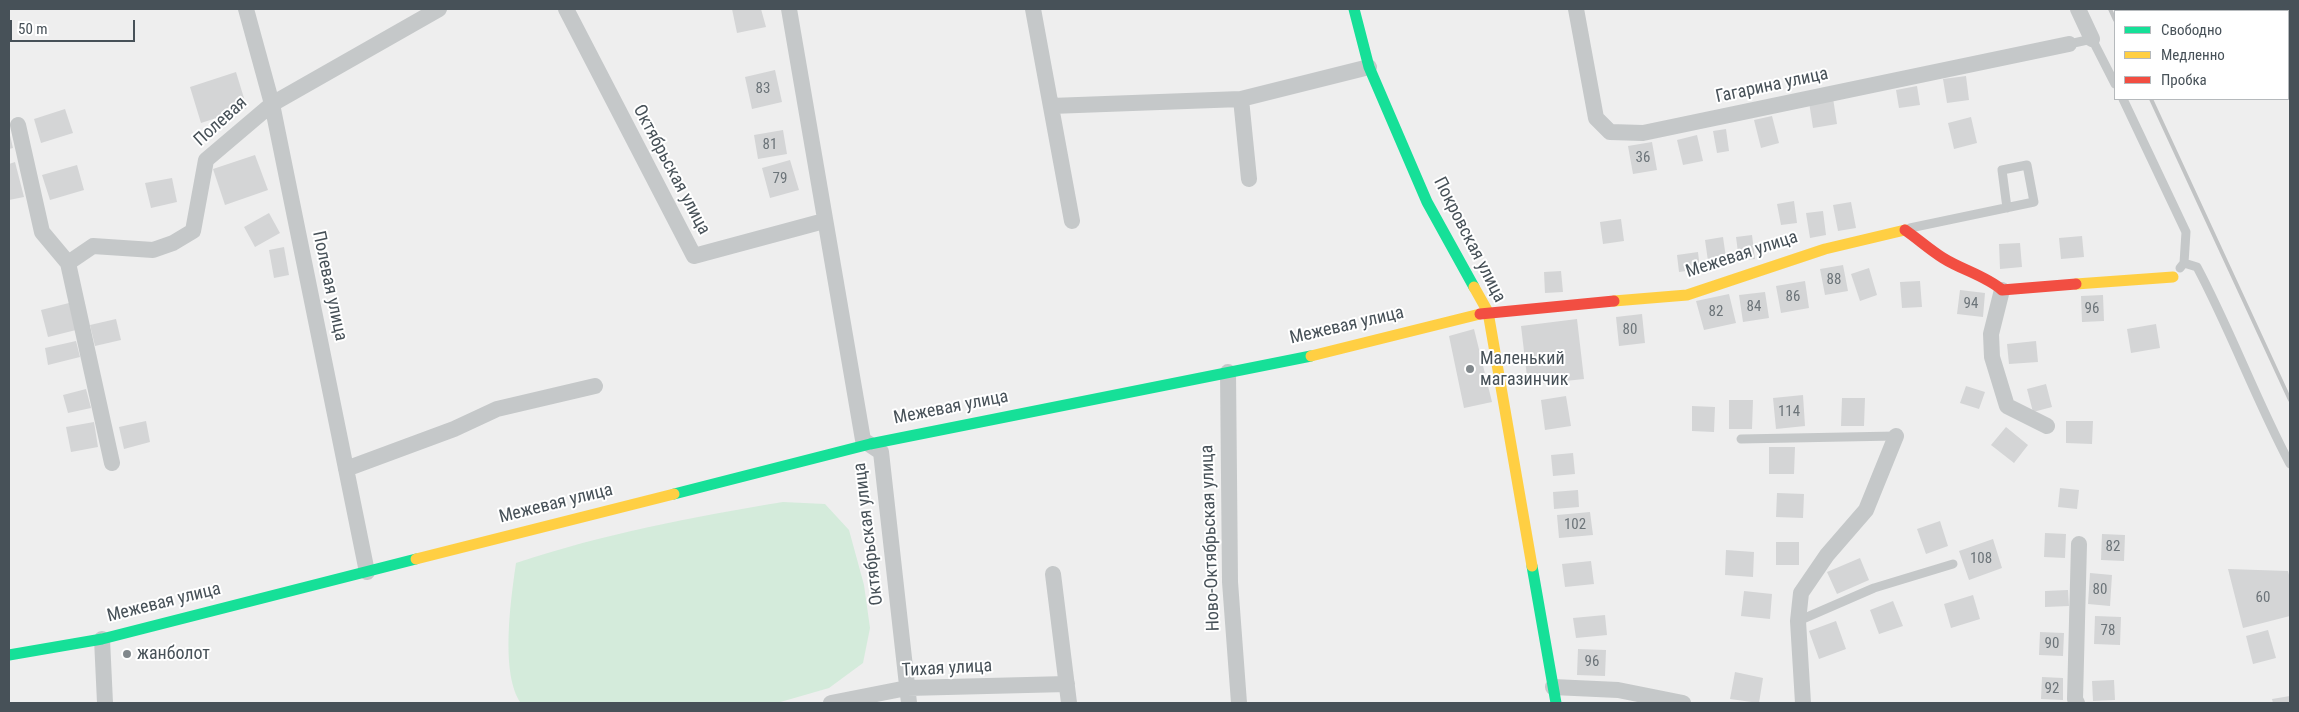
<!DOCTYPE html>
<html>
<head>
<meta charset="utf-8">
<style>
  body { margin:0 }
  #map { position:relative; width:2299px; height:712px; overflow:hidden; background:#eee; font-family:"Roboto Condensed",sans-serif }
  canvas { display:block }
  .frame { position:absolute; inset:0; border:10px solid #475158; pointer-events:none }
  .legend { position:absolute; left:2114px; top:10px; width:175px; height:90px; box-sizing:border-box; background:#fff; border:1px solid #b5b9bc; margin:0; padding:6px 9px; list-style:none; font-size:15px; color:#475158 }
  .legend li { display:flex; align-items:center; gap:10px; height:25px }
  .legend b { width:25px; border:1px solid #b5b9bc }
  .scale { position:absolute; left:10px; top:20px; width:125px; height:22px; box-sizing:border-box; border:2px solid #475158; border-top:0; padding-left:6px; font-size:15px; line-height:18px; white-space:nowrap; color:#475158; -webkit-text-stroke:4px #fff; paint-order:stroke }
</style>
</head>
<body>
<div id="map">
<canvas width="2299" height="712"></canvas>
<div class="frame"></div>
<ul class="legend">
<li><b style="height:6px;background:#16e098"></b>Свободно</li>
<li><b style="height:6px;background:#ffcf43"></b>Медленно</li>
<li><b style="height:6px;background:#f24e42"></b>Пробка</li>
</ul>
<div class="scale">50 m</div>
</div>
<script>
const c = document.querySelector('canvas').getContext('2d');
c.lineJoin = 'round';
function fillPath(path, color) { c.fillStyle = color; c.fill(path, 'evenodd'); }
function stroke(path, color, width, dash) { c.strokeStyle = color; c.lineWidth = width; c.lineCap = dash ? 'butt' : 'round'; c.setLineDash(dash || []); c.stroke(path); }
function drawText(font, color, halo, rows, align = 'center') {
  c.font = font + ' "Roboto Condensed",sans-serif'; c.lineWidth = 4; c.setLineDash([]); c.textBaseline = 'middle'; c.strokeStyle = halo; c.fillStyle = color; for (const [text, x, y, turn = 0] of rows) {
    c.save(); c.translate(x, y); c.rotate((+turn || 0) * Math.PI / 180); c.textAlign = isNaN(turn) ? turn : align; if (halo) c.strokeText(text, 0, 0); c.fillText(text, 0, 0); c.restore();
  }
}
const green = new Path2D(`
  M783 502 825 504 849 530 864 585 870 628 863 663 829 688 777 703H521C500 674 511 598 516 563 603 534 692 517 783 502Z`);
const building = new Path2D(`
  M732 9H761L766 27 737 33Z
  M775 70 782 102 752 109 745 77Z
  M236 72 247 108 201 123 190 87Z
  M1966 76 1969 100 1947 103 1943 79Z
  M1917 86 1920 105 1899 108 1896 90Z
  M1833 98 1837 124 1813 128 1809 102Z
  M65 109 73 133 41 143 34 119Z
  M1772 116 1779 143 1761 148 1754 120Z
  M1971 117 1977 143 1954 149 1948 123Z
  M1726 129 1729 151 1717 153 1713 131Z
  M783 130 787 154 758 159 754 135Z
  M9 131 13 148 9 149Z
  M1697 135 1703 161 1683 165 1677 140Z
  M1652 142 1657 170 1633 174 1628 146Z
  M255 155 268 190 225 205 213 169Z
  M790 160 799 190 770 198 762 168Z
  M15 162 24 197 9 200V164Z
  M77 165 84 190 50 200 42 175Z
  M172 178 177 202 151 208 145 183Z
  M1794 201 1797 223 1781 225 1777 204Z
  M1851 202 1856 228 1838 231 1833 205Z
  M1823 211 1826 235 1810 238 1806 213Z
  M269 213 280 233 255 247 244 227Z
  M1621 219 1624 241 1603 244 1600 222Z
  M1752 235 1755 259 1739 260 1736 237Z
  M2082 236 2084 257 2061 259 2059 238Z
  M1723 237 1727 265 1709 268 1705 240Z
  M2020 243 2022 267 2000 269 1999 244Z
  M284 247 289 275 274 278 269 250Z
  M1698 252 1700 269 1679 272 1677 255Z
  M1843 265 1848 291 1825 295 1820 269Z
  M1869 268 1877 295 1860 301 1851 274Z
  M1561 271 1563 292 1545 293 1544 272Z
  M1805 281 1809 308 1781 313 1776 286Z
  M1920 281 1922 307 1902 308 1900 282Z
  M1960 290 1985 293 1983 317 1957 314Z
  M1765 292 1769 318 1743 322 1739 295Z
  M1729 294 1736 323 1704 330 1696 301Z
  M2103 295 2104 321 2082 322 2081 296Z
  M69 303 76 330 48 337 41 310Z
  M1642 314 1645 343 1619 346 1616 317Z
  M116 319 121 340 95 346 90 325Z
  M1577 319 1584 379 1528 385 1521 326Z
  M2156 324 2160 348 2131 353 2127 329Z
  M1474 329 1492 402 1464 408 1449 336Z
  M76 341 80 357 48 365 45 348Z
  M2036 341 2038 362 2009 364 2007 344Z
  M2046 384 2052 407 2033 412 2027 389Z
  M1966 386 1985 392 1979 409 1960 403Z
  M86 389 91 408 68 413 63 395Z
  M1803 395 1805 426 1776 429 1773 398Z
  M1566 396 1571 426 1545 430 1541 400Z
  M1842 398H1865L1864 426H1841Z
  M1729 400H1753L1752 429H1729Z
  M1692 406 1715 407 1714 432 1692 431Z
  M146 421 150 442 124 449 119 427Z
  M2066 421H2093L2092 444 2066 443Z
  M94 422 98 447 71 452 66 427Z
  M2006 427 2028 445 2014 463 1991 445Z
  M1769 447H1795L1794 474H1769Z
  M1573 453 1575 474 1553 476 1551 455Z
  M2060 488 2079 490 2077 509 2058 507Z
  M1578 490 1579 507 1554 509 1553 492Z
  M1777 493 1804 494 1803 518 1776 517Z
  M1590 512 1593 535 1559 538 1557 515Z
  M1940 521 1948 546 1926 554 1917 529Z
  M2045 533 2066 534 2065 558 2044 557Z
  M2102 534 2125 535 2124 561 2101 560Z
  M1993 539 2002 568 1969 580 1959 551Z
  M1776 542H1799V565H1776Z
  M1726 550 1754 552 1753 577 1725 575Z
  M1860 558 1869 580 1837 594 1827 572Z
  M1591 561 1594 584 1565 587 1562 564Z
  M2228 569 2288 571 2290 579V616L2243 628Z
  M2090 573 2112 575 2110 606 2088 604Z
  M2068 590 2069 606 2045 607V591Z
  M1744 591 1772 594 1770 619 1741 616Z
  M1973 595 1980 619 1951 628 1944 604Z
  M1893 601 1903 626 1879 634 1870 610Z
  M1605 615 1607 635 1576 638 1573 618Z
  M2095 616 2121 617 2120 645 2094 644Z
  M1836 621 1846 649 1819 659 1809 631Z
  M2268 630 2276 658 2253 664 2246 636Z
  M2040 632 2064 633 2063 656 2039 655Z
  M1578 649 1606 650 1605 676 1577 675Z
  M1735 672 1763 678 1759 703 1730 699Z
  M2042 677 2063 678V700L2041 699Z
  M2114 680 2115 700 2093 701 2092 681Z
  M2290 696V703H2273L2272 699Z`);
const lane = new Path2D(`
  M2069 44 2092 39 2115 84
  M2123 99 2186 232 2184 263 2180 268
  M1910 228 2034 202 2027 165 2002 170 2007 208
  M2184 263 2197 267C2231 331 2256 400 2290 464
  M1741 439 1896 436
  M1798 621 1874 588 1953 564`);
const street = new Path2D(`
  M246 9 272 104 367 572
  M566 9 694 256 824 221
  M789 9 863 440 881 452 909 703
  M1033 9 1072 221
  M1576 9 1596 118 1610 132 1643 133 2069 44
  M2078 9 2092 39
  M1241 99 1249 179
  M1051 106 1241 99 1369 67
  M18 125 42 232 68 263 112 463
  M68 263 93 246 153 250 173 243 193 231 206 160 272 104 439 9
  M2002 290 1991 334 1992 357 2007 406 2047 426
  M1228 372 1230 582 1239 703
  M346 469 454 429 497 409 595 386
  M1053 574 1069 703
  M102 639 105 703
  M1553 687 1618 690 1683 703
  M831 703 907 688 1067 684
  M1803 703 1798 621 1801 593 1827 555 1866 510 1896 436
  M2077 703 2075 699 2079 544`);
const fast = new Path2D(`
  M1354 9 1369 67 1427 202 1474 287
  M674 494 870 444 1311 356
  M1532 566 1556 703
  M9 655 102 639 416 559`);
const slow = new Path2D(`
  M2076 284 2173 277
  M1474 287 1488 312 1532 566
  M1614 301 1687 295 1825 249 1905 230
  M1311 356 1480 314
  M416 559 674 494`);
const jam = new Path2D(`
  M1905 230C1918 239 1930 250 1943 258 1962 270 1986 276 2002 290L2076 284
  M1480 314 1614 301`);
const rail = new Path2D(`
  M2110 9 2115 20
  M2151 99 2290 400`);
const markers = [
  [1470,369,5,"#81888c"],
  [127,654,5,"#81888c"]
];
const numberNames = [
  ["83",763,89],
  ["81",770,145],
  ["36",1643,158],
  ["79",780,179],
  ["88",1834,280],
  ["86",1793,297],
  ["94",1971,304],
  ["84",1754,307],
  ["96",2092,309],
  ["82",1716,312],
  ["80",1630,330],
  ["114",1789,412],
  ["102",1575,525],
  ["82",2113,547],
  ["108",1981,559],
  ["80",2100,590],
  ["60",2263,598],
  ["78",2108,631],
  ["90",2052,644],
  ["96",1592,662],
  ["92",2052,689]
];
const streetNames = [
  ["Гагарина улица",1772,86,-12],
  ["Полевая",221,122,-42],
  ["Октябрьская улица",671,170,62],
  ["Покровская улица",1469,240,63],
  ["Межевая улица",1742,255,-18],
  ["Полевая улица",329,286,78],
  ["Межевая улица",1347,326,-13],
  ["Межевая улица",951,408,-11],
  ["Межевая улица",556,504,-14],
  ["Октябрьская улица",869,534,-97],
  ["Ново-Октябрьская улица",1211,538,-92],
  ["Межевая улица",164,603,-14],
  ["Тихая улица",947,669,-3]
];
const poiNames = [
  ["Маленький",1480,359],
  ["магазинчик",1480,380],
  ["жанболот",137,654]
];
fillPath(green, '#d4ebdb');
fillPath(building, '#d4d5d6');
stroke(lane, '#c5c8c9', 9);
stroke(street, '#c5c8c9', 16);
stroke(fast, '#16e098', 11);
stroke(slow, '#ffcf43', 11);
stroke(jam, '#f24e42', 11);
stroke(rail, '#c1c3c4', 4);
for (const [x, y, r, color] of markers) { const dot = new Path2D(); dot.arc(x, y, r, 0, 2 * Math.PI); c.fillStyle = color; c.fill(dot); stroke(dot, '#fff', 2); }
drawText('15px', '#6c7479', null, numberNames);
drawText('18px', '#475158', '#fff', streetNames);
drawText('18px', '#475158', '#fff', poiNames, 'left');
</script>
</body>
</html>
